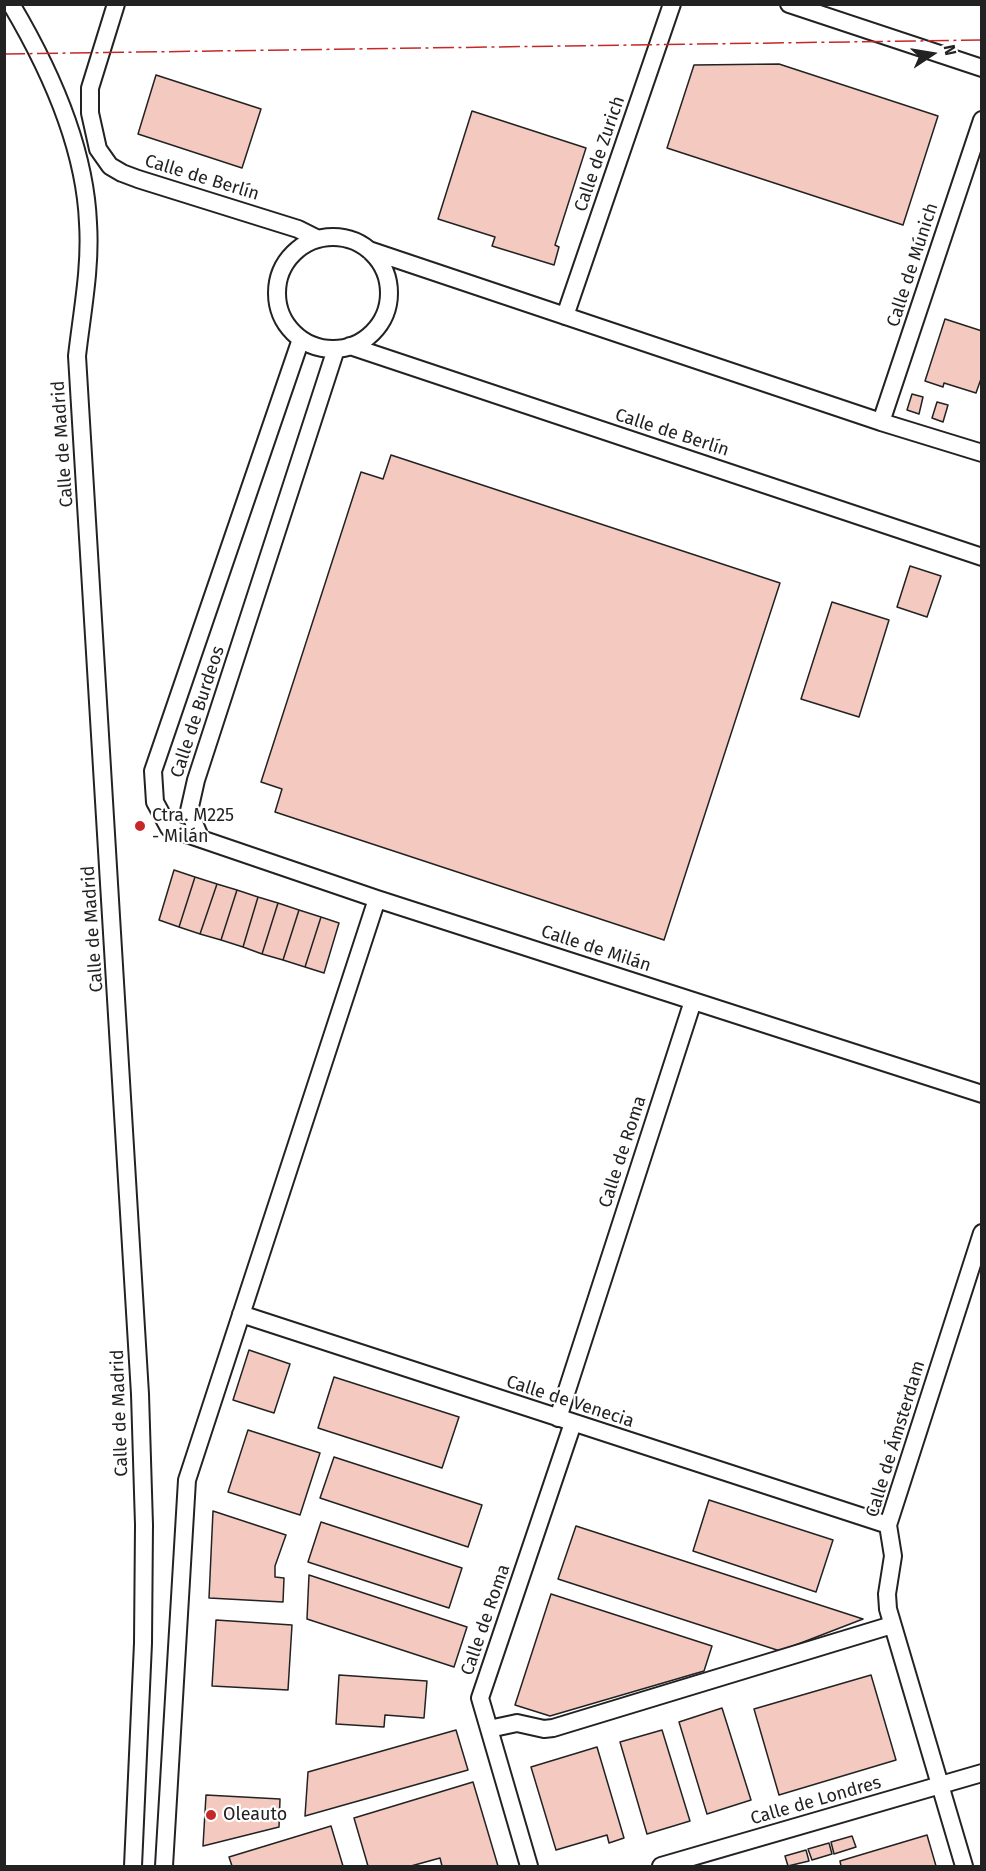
<!DOCTYPE html>
<html>
<head>
<meta charset="utf-8">
<style>
  body { margin:0 }
  #map { position:relative; width:986px; height:1871px; overflow:hidden; background:#fff; font-family:"Fira Sans",sans-serif }
  canvas { display:block }
  .frame { position:absolute; inset:0; border:6px solid #222; pointer-events:none }
  .north { position:absolute; left:902px; top:24px; width:60px; height:60px; -webkit-text-stroke:4px #fff; paint-order:stroke; rotate:78deg; font-size:16px; font-weight:700; line-height:24px; text-align:center; color:#222 }
  .north::after { content:''; display:block; margin:auto; width:21px; height:27px; background:#222; clip-path:polygon(50% 0,100% 100%,50% 72%,0 100%) }
</style>
</head>
<body>
<div id="map">
<canvas width="986" height="1871"></canvas>
<div class="frame"></div>
<div class="north">N</div>
</div>
<script>
const c = document.querySelector('canvas').getContext('2d');
c.lineJoin = 'round';
function fillPath(path, color) { c.fillStyle = color; c.fill(path, 'evenodd'); }
function stroke(path, color, width, dash) { c.strokeStyle = color; c.lineWidth = width; c.lineCap = dash ? 'butt' : 'round'; c.setLineDash(dash || []); c.stroke(path); }
function drawText(font, color, halo, rows, align = 'center') {
  c.font = font + ' "Fira Sans",sans-serif'; c.lineWidth = 4.5; c.setLineDash([]); c.textBaseline = 'middle'; c.strokeStyle = halo; c.fillStyle = color; for (const [text, x, y, turn = 0] of rows) {
    c.save(); c.translate(x, y); c.rotate((+turn || 0) * Math.PI / 180); c.textAlign = isNaN(turn) ? turn : align; if (halo) c.strokeText(text, 0, 0); c.fillText(text, 0, 0); c.restore();
  }
}
const building = new Path2D(`
  M779 64 938 116 903 225 667 148 694 65Z
  M156 75 261 109 242 168 138 134Z
  M472 111 586 148 555 245 559 247 554 265 492 246 495 237 438 219Z
  M945 319 982 331V376L976 393 944 383 943 387 925 381Z
  M912 394 923 397 919 414 907 410Z
  M937 402 948 405 943 422 932 418Z
  M391 455 780 583 664 940 275 812 282 789 261 782 361 472 383 479Z
  M910 566 941 576 927 617 897 607Z
  M832 602 889 620 859 717 801 699Z
  M174 870 195 877 179 927 159 920Z
  M195 877 217 884 200 934 179 927Z
  M217 884 237 890 221 940 200 934Z
  M237 890 258 897 243 947 221 940Z
  M258 897 278 903 262 954 243 947Z
  M278 903 299 910 283 960 262 954Z
  M299 910 321 917 305 967 283 960Z
  M321 917 339 923 324 973 305 967Z
  M249 1350 290 1364 274 1413 233 1400Z
  M334 1377 459 1417 442 1468 318 1428Z
  M248 1430 320 1453 300 1515 228 1492Z
  M334 1457 482 1505 468 1547 320 1498Z
  M709 1500 833 1540 816 1592 693 1551Z
  M213 1511 286 1535 275 1566V1577L284 1578 283 1602 209 1598Z
  M321 1522 462 1568 449 1608 308 1562Z
  M576 1526 863 1619 780 1651 558 1579Z
  M309 1575 467 1627 454 1667 307 1619Z
  M551 1594 712 1646 704 1671 550 1716 515 1705Z
  M216 1620 292 1625 288 1690 212 1686Z
  M339 1675 427 1681 424 1718 385 1715 384 1727 336 1724Z
  M871 1675 896 1760 779 1795 754 1709Z
  M722 1708 751 1800 707 1814 679 1722Z
  M456 1730 468 1770 305 1816 308 1772Z
  M662 1730 690 1821 647 1834 620 1742Z
  M597 1747 624 1838 609 1843 607 1835 556 1850 531 1767Z
  M473 1782 498 1866H442L440 1858 411 1866H368L354 1818Z
  M206 1795 280 1799 279 1827 203 1846Z
  M331 1826 343 1866H232L229 1857Z
  M927 1835 936 1866H841L840 1861Z
  M852 1836 856 1847 834 1854 831 1842Z
  M829 1843 832 1854 812 1860 808 1849Z
  M806 1850 809 1861 788 1866 785 1856Z`);
const minor = new Path2D(`
  M11 4C49 68 85 148 88 223 91 267 82 312 77 356L140 1394 144 1525 143 1643 133 1866
  M116 4 90 88V113L98 149 110 166 122 173 138 179 298 229 318 239
  M789 4 982 68
  M277 293a56 56 0 1 1 112 0a56 56 0 1 1-112 0Z
  M369 250 881 422 982 453
  M565 316 672 4
  M301 339 153 771 155 802 169 828 377 899 982 1094
  M350 346 982 557
  M881 422 982 120
  M200 837 189 811 196 780 336 349
  M241 1314 888 1525
  M558 1418 693 1001
  M489 1729 517 1723 544 1729 553 1728 892 1625
  M164 1866 187 1480 377 899
  M529 1866 480 1698 573 1423
  M661 1866 982 1773
  M964 1866 888 1609 887 1594 893 1556 888 1525 982 1233`);
const power = new Path2D(`
  M4 54 982 40`);
const markers = [
  [140,826,6,"#c62828"],
  [211,1815,6,"#c62828"]
];
const streetNames = [
  ["Calle de Zurich",600,154,-71],
  ["Calle de Berlín",202,178,17],
  ["Calle de Múnich",913,265,-72],
  ["Calle de Berlín",672,433,18],
  ["Calle de Madrid",63,444,-94],
  ["Calle de Burdeos",198,712,-72],
  ["Calle de Madrid",93,929,-94],
  ["Calle de Milán",596,949,18],
  ["Calle de Roma",623,1152,-72],
  ["Calle de Venecia",570,1402,18],
  ["Calle de Madrid",120,1413,-92],
  ["Calle de Ámsterdam",896,1439,-73],
  ["Calle de Roma",486,1620,-71],
  ["Calle de Londres",816,1801,-16]
];
const poiNames = [
  ["Ctra. M225",152,816],
  ["- Milán",152,837],
  ["Oleauto",223,1815]
];
fillPath(building, '#f3c9c0');
stroke(building, '#222', 1.5);
stroke(minor, '#222', 20);
stroke(minor, '#fff', 16);
stroke(power, '#c62828', 1.5, [21, 4.5, 3, 4.5]);
for (const [x, y, r, color] of markers) { const dot = new Path2D(); dot.arc(x, y, r, 0, 2 * Math.PI); c.fillStyle = color; c.fill(dot); stroke(dot, '#fff', 2); }
drawText('18px', '#222', '#fff', streetNames);
drawText('18px', '#222', '#fff', poiNames, 'left');
</script>
</body>
</html>
